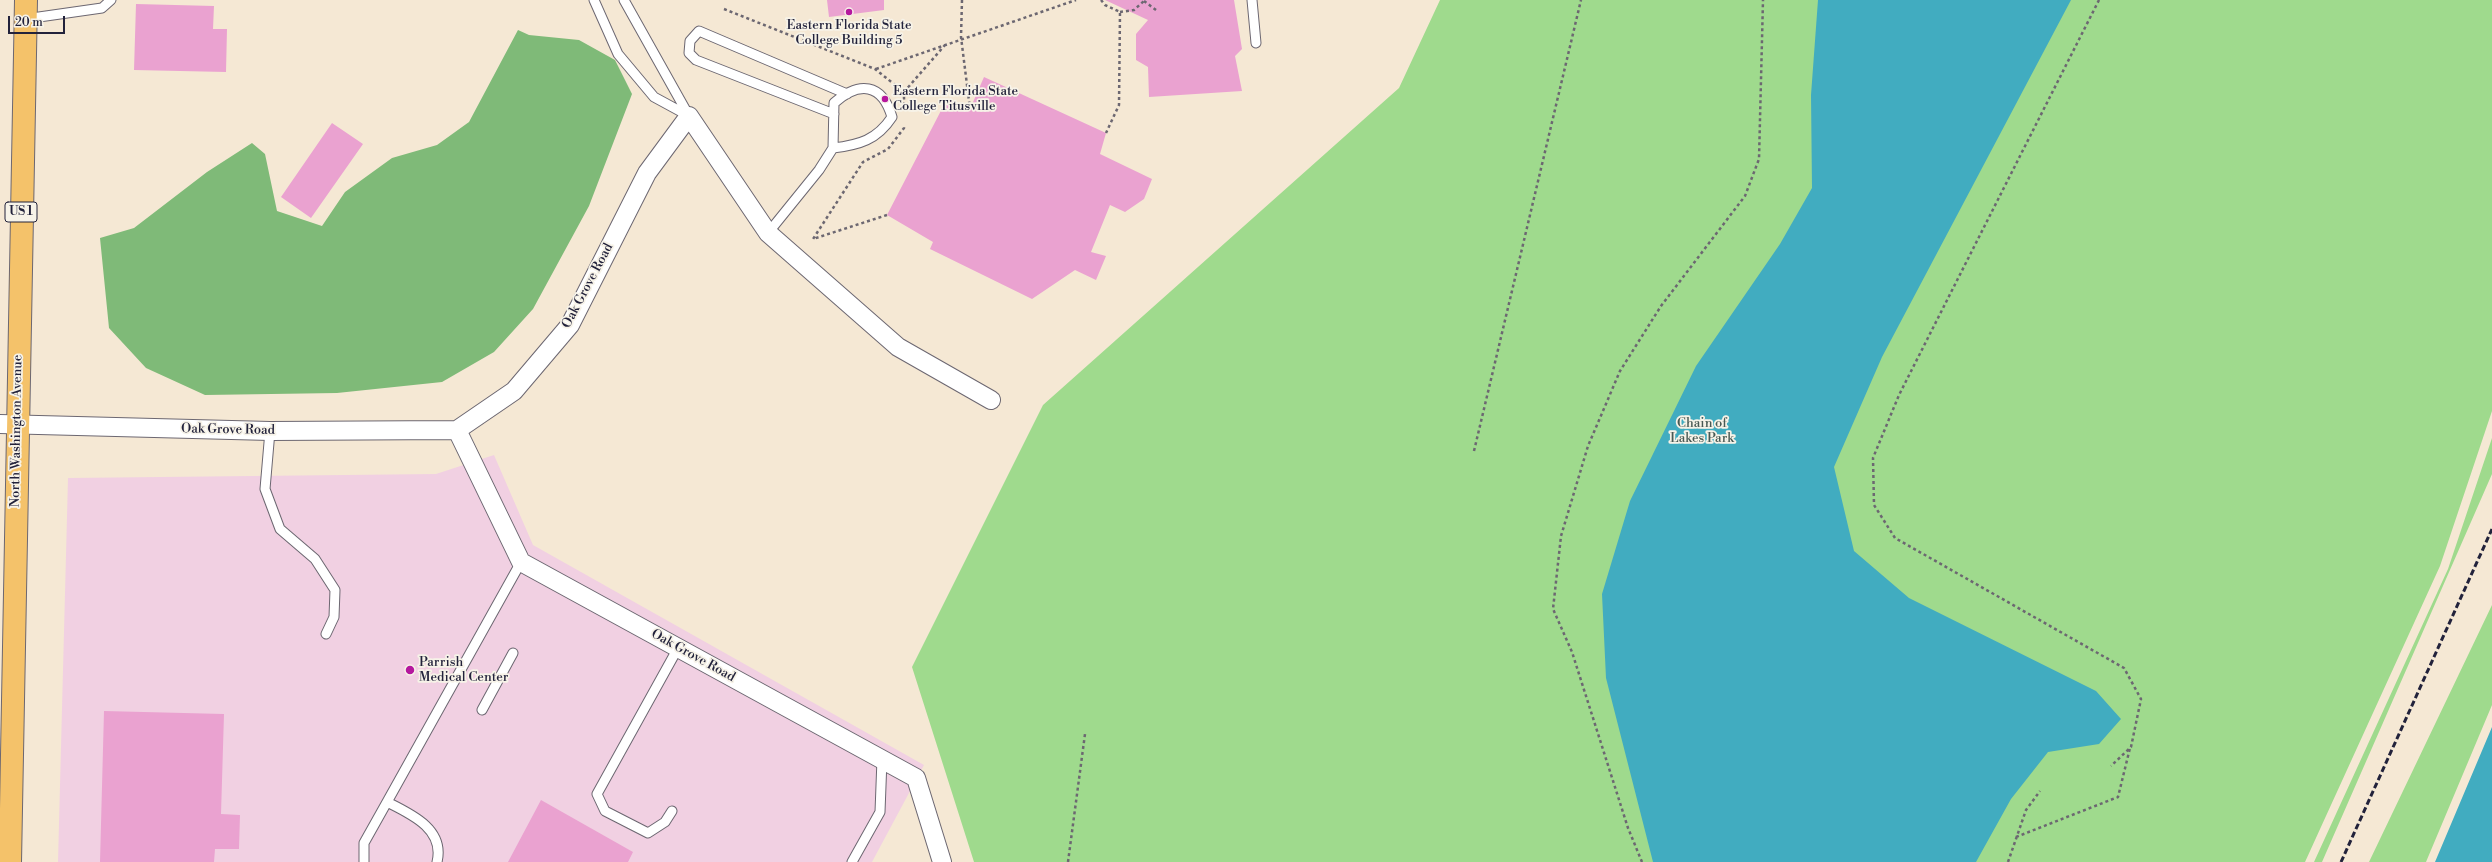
<!DOCTYPE html>
<html>
<head>
<meta charset="utf-8">
<style>
  body { margin:0 }
  #map { position:relative; width:2492px; height:862px; overflow:hidden; background:#f5e8d4; font-family:"Libre Bodoni",serif }
  canvas { display:block }
  .scale { position:absolute; left:8px; top:16px; width:57px; height:18px; box-sizing:border-box; border:2px solid #22223b; border-top:0; padding-left:5px; font-size:12px; line-height:14px; white-space:nowrap; color:#22223b; -webkit-text-stroke:3px #f7f3e8; paint-order:stroke }
</style>
</head>
<body>
<div id="map">
<canvas width="2492" height="862"></canvas>
<div class="scale">20 m</div>
</div>
<script>
const c = document.querySelector('canvas').getContext('2d');
c.lineJoin = 'round';
function fillPath(path, color) { c.fillStyle = color; c.fill(path, 'evenodd'); }
function stroke(path, color, width, dash) { c.strokeStyle = color; c.lineWidth = width; c.lineCap = dash ? 'butt' : 'round'; c.setLineDash(dash || []); c.stroke(path); }
function drawText(font, color, halo, rows, align = 'center') {
  c.font = font + ' "Libre Bodoni",serif'; c.lineWidth = 3.5; c.setLineDash([]); c.textBaseline = 'middle'; c.strokeStyle = halo; c.fillStyle = color; for (const [text, x, y, turn = 0] of rows) {
    c.save(); c.translate(x, y); c.rotate((+turn || 0) * Math.PI / 180); c.textAlign = isNaN(turn) ? turn : align; if (halo) c.strokeText(text, 0, 0); c.fillText(text, 0, 0); c.restore();
  }
}
const built = new Path2D(`
  M494 455 533 545 924 765 872 862H58L68 478 436 474Z`);
const green = new Path2D(`
  M1440 0H2492V411L2440 566 2305 862H974L912 667 1043 405 1399 88Z
  M2492 438V474L2322 862H2314L2448 569Z
  M2492 605V705L2426 862H2369Z`);
const forest = new Path2D(`
  M518 30 529 35 579 40 615 60 632 94 589 206 533 309 494 352 442 382 337 393 205 395 146 368 109 328 100 238 134 228 207 172 252 143 265 154 277 211 322 226 345 192 392 158 437 145 469 122Z`);
const water = new Path2D(`
  M1818 0H2071L1882 357 1834 467 1854 551 1909 598 2096 691 2121 719 2099 744 2048 752 2011 799 1976 862H1653L1606 678 1602 594 1630 501 1696 366 1780 244 1812 188 1811 95Z
  M2492 727V862H2435Z`);
const building = new Path2D(`
  M827 0H884V10L829 17Z
  M1105 0H1234L1242 49 1235 56 1242 91 1149 97 1148 67 1136 60V34L1148 20Z
  M136 4 214 6 213 29H227L226 72 134 70Z
  M984 77 1106 133 1100 154 1152 179 1144 199 1125 212 1110 205 1091 252 1106 256 1096 280 1075 270 1032 299 930 249 933 242 887 215 947 99 970 109Z
  M332 123 363 144 311 218 281 197Z
  M104 711 224 714 221 814 240 815 239 849H215L214 862H100Z
  M541 800 633 852 628 862H508Z`);
const path = new Path2D(`
  M962 0 961 37 970 109
  M1101 0 1105 5 1120 12 1119 105 1106 133
  M2099 0 1899 395 1873 458 1874 505 1895 538 2124 668 2141 699 2131 747 2111 766
  M1144 1 1156 10
  M724 9 875 69 904 92V108
  M1120 12 1134 10 1145 0
  M876 69 1076 0
  M904 92 945 45
  M887 215 813 239 863 162 888 149 904 128V125
  M1474 451 1581 0
  M2016 837 2118 797 2130 748
  M1068 862 1085 734
  M1642 862 1628 828 1572 652 1553 609 1561 536 1588 446 1620 371 1661 306 1745 196 1759 159 1763 0
  M2008 862 2026 810 2040 791`);
const service = new Path2D(`
  M594 0 618 54 654 97 689 116
  M624 0 689 116
  M1252 0 1256 43
  M25 19 102 8 111 0
  M834 114 696 60 689 53 690 41 699 31 847 94
  M768 233 819 170 833 148 834 103C859 81 882 83 892 117 877 140 859 145 833 148
  M270 431 265 489 280 529 315 559 335 590 334 617 326 634
  M482 710 513 653
  M387 802 521 562
  M672 811 665 822 648 833 605 811 597 794 678 648
  M364 862V843L387 802C411 814 445 829 437 862
  M852 862 880 812 882 759`);
const minor = new Path2D(`
  M0 424 270 431 457 430 514 391 570 325 647 173 689 116 768 233 898 347 991 400
  M457 430 521 562 916 778 942 862`);
const primary = new Path2D(`
  M10 862 26 0`);
const rail = new Path2D(`
  M2341 862 2492 529`);
const markers = [
  [849,12,4,"#b5179e"],
  [885,99,4,"#b5179e"],
  [410,670,5,"#b5179e"]
];
const shields = [
  [21,212,32]
];
const shieldNames = [
  ["US 1",21,212]
];
const poiNames = [
  ["Eastern Florida State",849,26,"center"],
  ["College Building 5",849,41,"center"],
  ["Eastern Florida State",893,92],
  ["College Titusville",893,107],
  ["Parrish",419,663],
  ["Medical Center",419,678]
];
const streetNames = [
  ["Oak Grove Road",588,286,-62],
  ["Oak Grove Road",228,430,1],
  ["North Washington Avenue",17,431,-89],
  ["Oak Grove Road",693,656,29]
];
const parkNames = [
  ["Chain of",1702,424],
  ["Lakes Park",1702,439]
];
fillPath(built, '#f1d0e2');
fillPath(green, '#9fda8d');
fillPath(forest, '#7fba78');
fillPath(water, '#41acc0');
fillPath(building, '#eaa2d0');
stroke(service, '#6c6771', 11);
stroke(minor, '#6c6771', 20);
stroke(primary, '#6c6771', 24);
stroke(path, '#6c6771', 2.5, [3, 3]);
stroke(service, '#fff', 9);
stroke(minor, '#fff', 18);
stroke(primary, '#f4c26a', 22);
stroke(rail, '#22223b', 3, [6, 3]);
for (const [x, y, r, color] of markers) { const dot = new Path2D(); dot.arc(x, y, r, 0, 2 * Math.PI); c.fillStyle = color; c.fill(dot); stroke(dot, '#f7f3e8', 1.5); }
for (const [x, y, w] of shields) { const box = new Path2D(); box.roundRect(x - w / 2, y - 10, w, 20, 3); c.fillStyle = '#f7f3e8'; c.fill(box); stroke(box, '#22223b', 1); }
drawText('bold 12px', '#22223b', null, shieldNames);
drawText('13px', '#22223b', '#f7f3e8', poiNames, 'left');
drawText('13px', '#22223b', '#f7f3e8', streetNames);
drawText('13px', '#485954', '#f7f3e8', parkNames);
</script>
</body>
</html>
